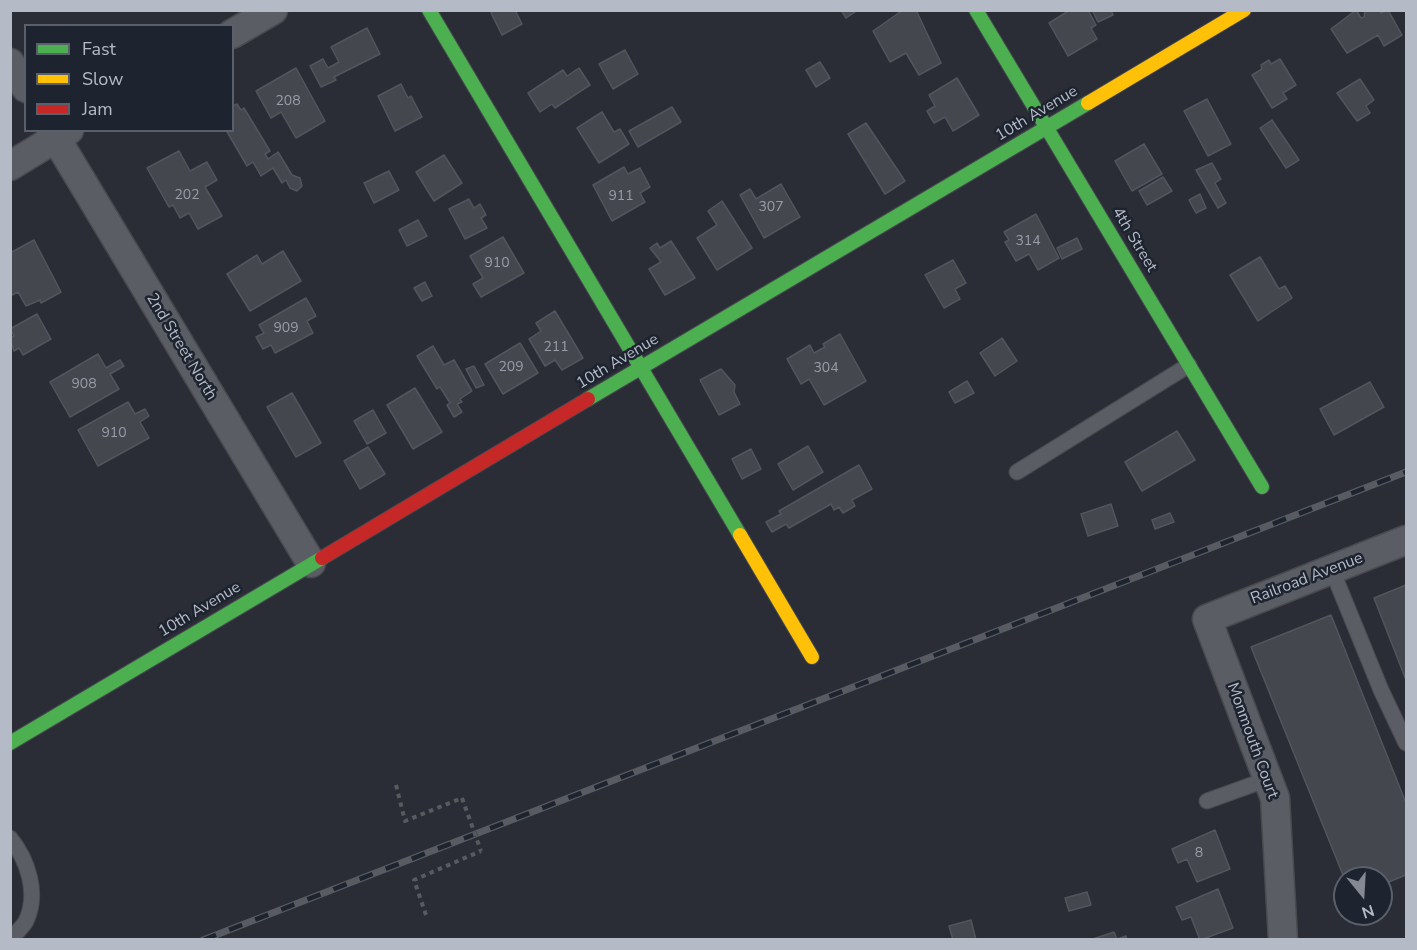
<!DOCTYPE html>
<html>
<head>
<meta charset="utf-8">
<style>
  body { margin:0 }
  #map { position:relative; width:1417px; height:950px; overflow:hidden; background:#2a2d35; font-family:"Nunito Sans",sans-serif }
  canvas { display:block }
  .frame { position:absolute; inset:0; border:12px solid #b4bac6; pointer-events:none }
  .legend { position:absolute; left:24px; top:24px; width:210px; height:108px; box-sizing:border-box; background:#1e242f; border:2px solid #5a606b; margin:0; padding:8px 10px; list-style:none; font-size:18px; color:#b4bac6 }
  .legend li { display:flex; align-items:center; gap:12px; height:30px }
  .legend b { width:30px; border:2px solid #5a606b }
  .north { position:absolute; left:1333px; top:866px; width:60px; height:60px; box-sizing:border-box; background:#1e242f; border:2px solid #5a606b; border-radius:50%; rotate:162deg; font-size:16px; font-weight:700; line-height:24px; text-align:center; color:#b4bac6 }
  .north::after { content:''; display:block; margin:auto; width:21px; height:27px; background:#848993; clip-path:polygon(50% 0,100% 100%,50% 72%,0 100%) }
</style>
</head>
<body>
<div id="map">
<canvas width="1417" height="950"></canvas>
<div class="frame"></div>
<ul class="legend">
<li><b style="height:8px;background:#4caf50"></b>Fast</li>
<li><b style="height:8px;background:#ffc107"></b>Slow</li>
<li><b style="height:8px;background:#c62828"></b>Jam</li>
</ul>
<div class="north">N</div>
</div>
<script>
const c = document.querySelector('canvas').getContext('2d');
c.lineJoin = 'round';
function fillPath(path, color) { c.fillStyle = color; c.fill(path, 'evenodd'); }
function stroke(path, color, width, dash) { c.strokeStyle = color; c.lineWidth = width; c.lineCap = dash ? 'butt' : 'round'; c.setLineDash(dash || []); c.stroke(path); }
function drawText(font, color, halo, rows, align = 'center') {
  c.font = font + ' "Nunito Sans",sans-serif'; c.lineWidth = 5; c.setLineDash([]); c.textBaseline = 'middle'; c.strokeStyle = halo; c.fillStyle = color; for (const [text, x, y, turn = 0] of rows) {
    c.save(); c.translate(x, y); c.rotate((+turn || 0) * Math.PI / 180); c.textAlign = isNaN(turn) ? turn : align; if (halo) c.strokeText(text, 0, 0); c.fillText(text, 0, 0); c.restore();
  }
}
const building = new Path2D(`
  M495 10H515L522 24 502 35 491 13Z
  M841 10H858L846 18Z
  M903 10H916L941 63 919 75 906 53 890 62 873 31Z
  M1070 10H1088L1096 25 1091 28 1097 39 1068 56 1049 23Z
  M1092 10H1111L1113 15 1098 22Z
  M1356 10 1361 18 1364 17 1365 10H1379L1381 13 1388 10 1402 35 1384 46 1378 35 1347 53 1331 29Z
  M367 28 380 54 334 77 336 80 321 87 310 66 323 59 328 68 339 62 331 47Z
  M625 50 638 74 613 89 599 64Z
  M1280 59 1296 85 1283 93 1287 99 1272 108 1252 75 1262 69 1261 65 1269 60 1271 64Z
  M820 62 830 78 816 87 806 70Z
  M296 68 325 121 296 138 281 112 271 118 256 91Z
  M579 68 590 85 555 108 552 104 540 112 528 93 563 70 567 76Z
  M957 78 979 115 953 131 945 117 934 123 927 111 935 106 929 95Z
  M1360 79 1374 100 1366 106 1370 113 1357 121 1337 93Z
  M401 84 408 98 411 96 422 117 395 131 378 96Z
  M1207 99 1231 144 1208 156 1184 111Z
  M237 104 241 110 244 108 270 151 265 154 268 159 278 152 292 175 300 178 302 186 297 191 290 188 286 180 282 183 273 168 261 176 253 162 247 166 226 130H232V106Z
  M672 107 681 122 638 147 629 131Z
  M602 112 614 132 620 129 629 144 599 163 577 128Z
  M1272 120 1299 160 1286 168 1260 128Z
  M866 123 905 181 885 194 848 134Z
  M1144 144 1162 174 1132 191 1115 161Z
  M179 151 190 171 207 162 217 180 205 187 222 216 198 229 189 213 180 218 173 205 169 207 147 168Z
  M444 155 462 183 434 201 416 172Z
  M1212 163 1221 179 1215 183 1226 203 1218 208 1196 170Z
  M624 167 628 174 640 168 650 187 640 193 645 202 612 221 593 185Z
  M389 171 399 190 374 203 364 183Z
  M1163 177 1172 191 1147 205 1139 191Z
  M781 184 800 217 764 238 740 195 750 189 756 199Z
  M1200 194 1206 208 1196 213 1189 200Z
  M469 199 474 208 480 204 486 215 481 218 487 228 465 239 449 209Z
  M722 201 752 248 717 270 697 238 717 225 708 211Z
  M1036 214 1059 258 1038 270 1029 254 1016 261 1005 242 1009 240 1004 232Z
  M418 220 427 236 407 246 399 230Z
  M503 237 524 273 481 297 473 284 483 278 470 256Z
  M1077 238 1082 249 1062 259 1057 248Z
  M34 240 61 292 41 303 40 300 26 306 18 292 10 296V253Z
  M671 241 695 278 665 295 649 269 661 262 650 248 657 243 660 248Z
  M283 251 301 281 250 311 227 274 257 255 262 264Z
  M1260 257 1279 289 1285 286 1292 298 1258 321 1230 275Z
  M953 260 966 283 955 289 960 299 944 308 925 275Z
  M425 282 432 296 422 301 414 288Z
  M306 298 316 316 307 321 313 333 275 353 271 345 263 349 256 337 264 333 259 325Z
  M555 311 583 358 562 370 555 360 545 366 529 339 541 331 536 323Z
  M37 314 51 339 23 355 19 348 14 351 10 338 14 336 10 329Z
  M840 334 866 381 824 405 809 379 801 384 787 359 810 345 814 353 825 347 823 344Z
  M1002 338 1017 361 995 376 980 353Z
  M520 343 538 373 503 394 485 364Z
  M433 346 444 365 454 360 472 391 460 399 462 402 457 404 462 412 454 417 447 405 450 403 440 387 437 389 417 356Z
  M98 354 106 368 120 360 124 366 110 374 119 389 70 417 50 382Z
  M474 366 484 385 476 388 466 369Z
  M721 369 735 385 734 392 740 404 719 415 700 380Z
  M967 381 974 393 955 403 949 392Z
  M1370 382 1384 407 1334 435 1320 409Z
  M415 388 442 432 413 449 387 405Z
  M292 393 321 443 296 457 267 407Z
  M128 402 135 414 145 409 149 416 140 422 149 438 98 466 78 430Z
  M373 410 386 433 367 444 354 421Z
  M1177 431 1195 460 1142 491 1125 462Z
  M808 446 823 472 793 490 778 464Z
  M368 447 385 474 360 489 344 461Z
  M751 449 761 469 742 479 732 459Z
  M859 465 872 489 852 500 855 506 843 513 839 507 834 510 831 504 789 528 786 524 772 532 766 522 781 514 779 511Z
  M1111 504 1118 526 1088 536 1081 514Z
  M1170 513 1174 522 1155 529 1152 520Z
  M1406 585V680L1374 598Z
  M1331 615 1406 803V875L1381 885V878L1345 880 1251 647Z
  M1215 830 1230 869 1197 882 1187 859 1178 863 1172 849Z
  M1218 889 1233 928 1200 940 1191 917 1182 920 1176 907Z
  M1087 892 1091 905 1069 911 1065 898Z
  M971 920 976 940H953L949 926Z
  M1114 932 1117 939 1126 936 1127 940H1090Z`);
const path = new Path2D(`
  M396 785 405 821 462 798
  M426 915 414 880 481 851`);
const lane = new Path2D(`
  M1017 472 1189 365
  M1332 570 1381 690 1406 743
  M1207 801 1268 779
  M10 838C28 860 39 894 26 921 23 927 15 934 10 939`);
const street = new Path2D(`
  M232 34 273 10
  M10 63 26 88
  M51 130 311 563
  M10 166 69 130
  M1283 940 1275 798 1207 619 1406 540`);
const fast = new Path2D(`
  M429 10 740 535
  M976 10 1262 487
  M588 399 1088 103
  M10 743 322 558`);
const slow = new Path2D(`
  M1088 103 1244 10
  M740 535 812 657`);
const jam = new Path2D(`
  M322 558 588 399`);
const rail = new Path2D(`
  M203 940 1406 472`);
const pathBridge = new Path2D(`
  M462 798 481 851`);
const numberNames = [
  ["208",288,102],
  ["202",187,196],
  ["911",621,197],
  ["307",771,208],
  ["314",1028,242],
  ["910",497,264],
  ["909",286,329],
  ["211",556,348],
  ["209",511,368],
  ["304",826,369],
  ["908",84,385],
  ["910",114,434],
  ["8",1199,854]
];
const streetNames = [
  ["10th Avenue",1037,114,-31],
  ["4th Street",1134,240,59],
  ["2nd Street North",181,347,59],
  ["10th Avenue",618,362,-31],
  ["Railroad Avenue",1307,579,-21],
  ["10th Avenue",200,610,-31],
  ["Monmouth Court",1252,741,70]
];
fillPath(building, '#44474e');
stroke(building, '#52555d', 1.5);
stroke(lane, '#484a4f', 17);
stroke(street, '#484a4f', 31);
stroke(fast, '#45484f', 16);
stroke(slow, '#45484f', 16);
stroke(jam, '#45484f', 16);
stroke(path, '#575b60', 4, [4.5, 4.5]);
stroke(lane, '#5a5d64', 15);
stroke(street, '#5a5d64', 28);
stroke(fast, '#4caf50', 14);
stroke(slow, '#ffc107', 14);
stroke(jam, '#c62828', 14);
stroke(rail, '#585b61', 7);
stroke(rail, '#1e242f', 4.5, [14]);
stroke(pathBridge, '#575b60', 4, [4.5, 4.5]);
drawText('14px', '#989da8', null, numberNames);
drawText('16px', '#b4bac6', '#1e242f', streetNames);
</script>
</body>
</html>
